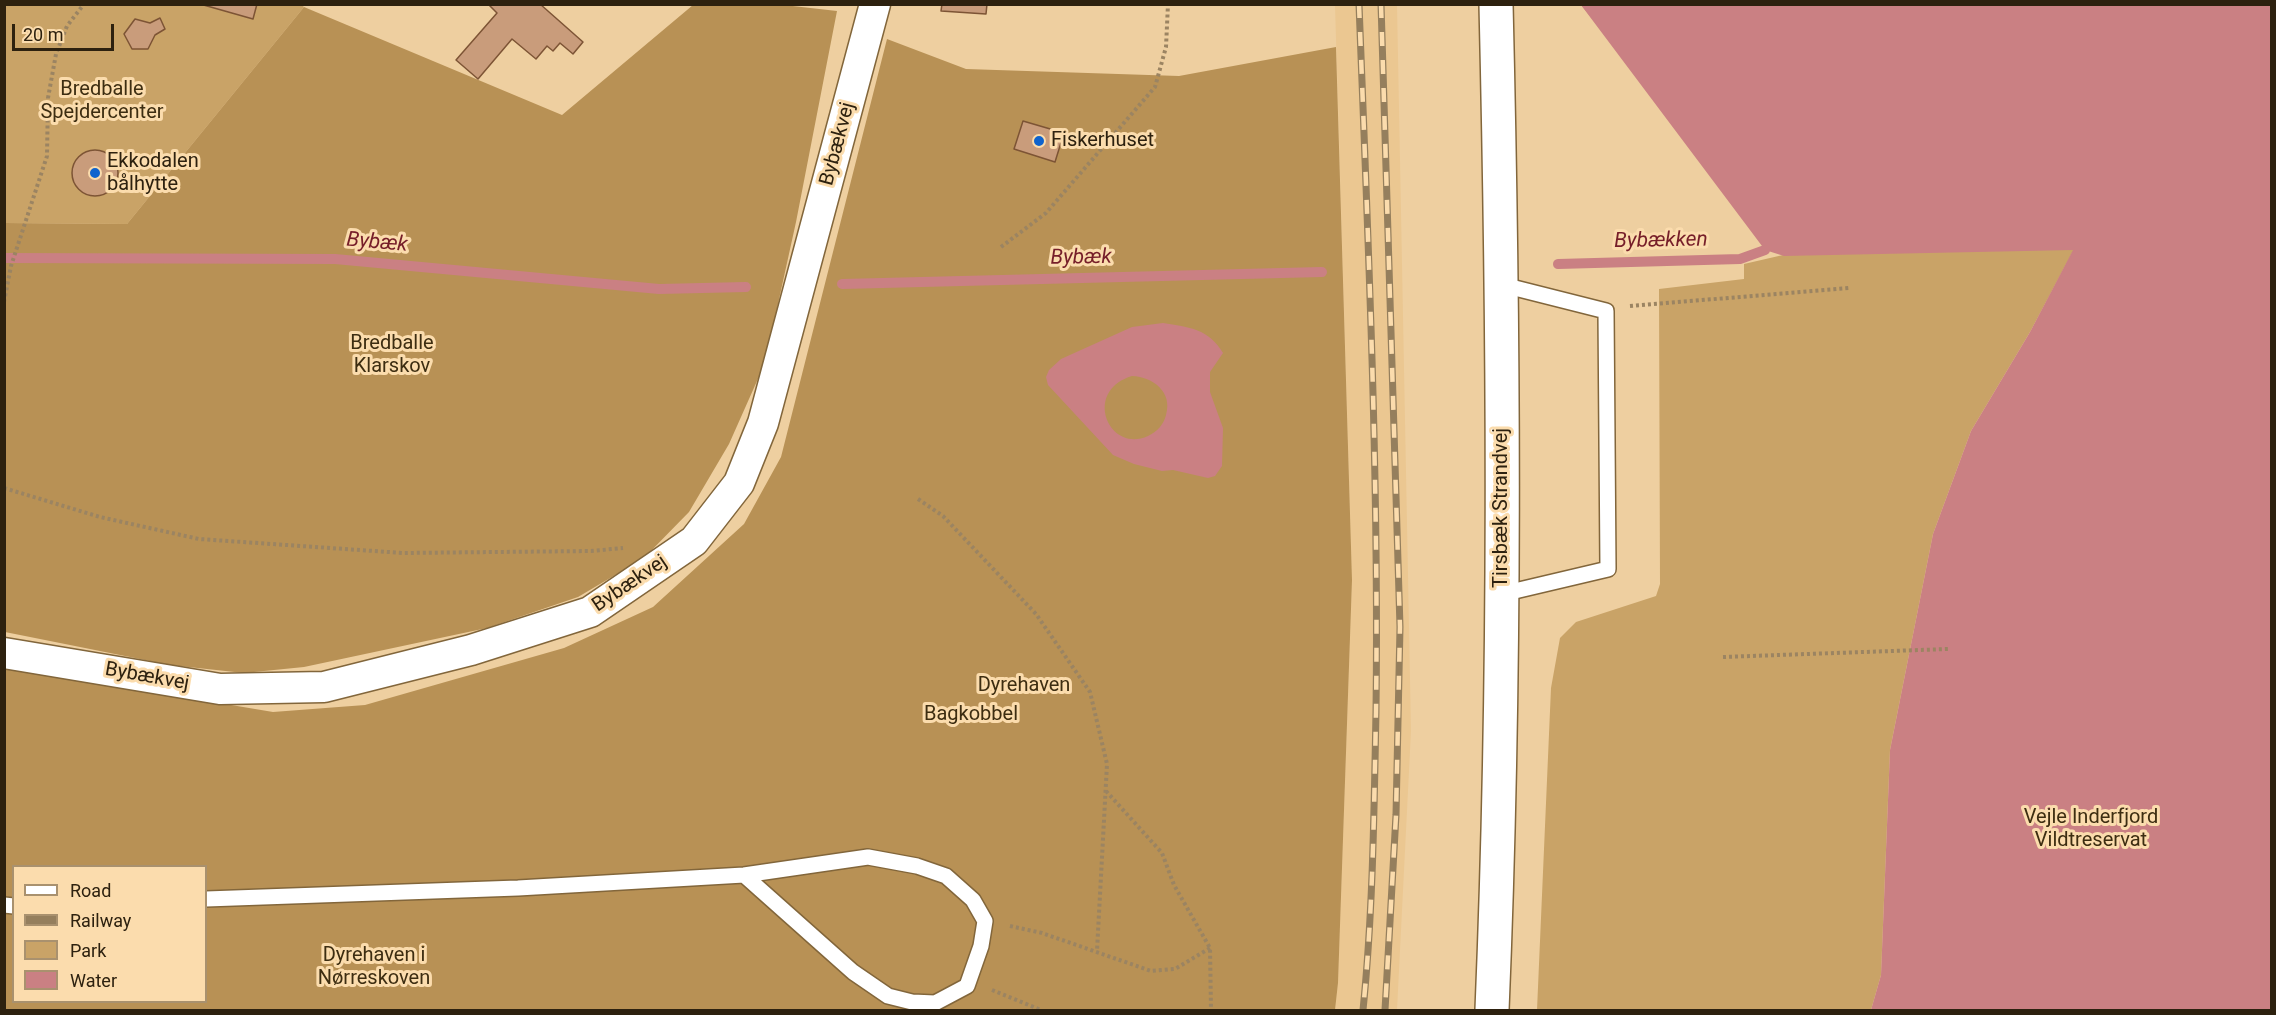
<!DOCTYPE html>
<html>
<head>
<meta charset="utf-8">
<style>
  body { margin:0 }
  #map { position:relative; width:2276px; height:1015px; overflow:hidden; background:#eecfa0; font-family:Roboto,sans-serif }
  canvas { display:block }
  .frame { position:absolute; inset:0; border:6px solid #2d210f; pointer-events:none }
  .legend { position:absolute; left:12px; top:865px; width:195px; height:138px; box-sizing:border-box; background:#fbdcad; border:2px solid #a9916e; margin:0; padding:8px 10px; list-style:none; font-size:18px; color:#2d210f }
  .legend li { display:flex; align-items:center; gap:12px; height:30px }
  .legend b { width:30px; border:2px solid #a9916e }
  .scale { position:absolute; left:12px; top:24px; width:102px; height:27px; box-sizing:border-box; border:3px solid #2d210f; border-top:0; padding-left:8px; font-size:18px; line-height:21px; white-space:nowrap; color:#2d210f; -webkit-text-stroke:4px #fbdcad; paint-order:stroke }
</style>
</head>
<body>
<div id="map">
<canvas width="2276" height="1015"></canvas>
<div class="frame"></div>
<ul class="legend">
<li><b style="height:8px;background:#fff"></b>Road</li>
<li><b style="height:8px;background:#957f5d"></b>Railway</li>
<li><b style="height:16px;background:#c9a367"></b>Park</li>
<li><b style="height:16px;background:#ca8083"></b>Water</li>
</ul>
<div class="scale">20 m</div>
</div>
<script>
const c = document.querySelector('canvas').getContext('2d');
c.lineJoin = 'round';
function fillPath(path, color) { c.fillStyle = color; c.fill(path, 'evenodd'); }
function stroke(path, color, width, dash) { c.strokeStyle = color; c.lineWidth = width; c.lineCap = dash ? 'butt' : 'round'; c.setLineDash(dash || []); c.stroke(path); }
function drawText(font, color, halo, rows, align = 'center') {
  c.font = font + ' Roboto,sans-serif'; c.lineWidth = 6; c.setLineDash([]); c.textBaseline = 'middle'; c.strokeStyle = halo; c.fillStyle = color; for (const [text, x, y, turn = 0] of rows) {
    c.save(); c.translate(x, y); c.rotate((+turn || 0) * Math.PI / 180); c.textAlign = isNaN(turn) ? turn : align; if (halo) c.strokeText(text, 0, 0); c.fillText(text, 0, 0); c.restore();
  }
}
const built = new Path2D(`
  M1335 5H1397L1411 731 1397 1010H1335L1338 983 1352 580Z`);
const green = new Path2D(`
  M301 4 304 7 127 224 5 223V5Z
  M1581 5H2271V1010L2072 253 2030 332 1971 431 1933 534 1890 750 1881 975 1871 1010H1537L1551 688 1560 638 1576 622 1656 596 1660 584 1659 289 1744 279V264L1783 255Z`);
const forest = new Path2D(`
  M775 4 837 11 796 222 765 363 729 444 689 512 644 558 578 597 487 628 304 667 244 673 170 665 5 632V223L127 224 304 7 562 115 693 5Z
  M887 39 966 69 1179 76 1336 47 1352 580 1338 983 1335 1010H5L4 667 273 712 365 705 564 648 653 607 744 524 781 457ZM14 866H206V1002H14Z`);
const water = new Path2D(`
  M1581 5H2271V1010H1871L1881 975 1890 750 1933 534 1971 431 2030 332 2073 250 1784 256 1765 250Z
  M1163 323C1189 327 1209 329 1223 353L1210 372V392L1223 428 1222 466 1215 476 1208 478 1173 470 1162 471 1134 464 1113 455 1048 385 1046 377 1049 370 1061 359 1132 327ZM1132 376C1153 377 1173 392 1166 415 1164 424 1157 432 1148 436 1109 454 1082 391 1132 376Z`);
const stream = new Path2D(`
  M4 258 335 259 659 289 746 287
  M1558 264 1740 259 1765 250
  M842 284 1322 272`);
const building = new Path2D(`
  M200 4H257L253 19Z
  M488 4H540L583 42 573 54 560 43 553 51 547 46 536 59 512 39 478 79 456 60 497 13Z
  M942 4H987L986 14 941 11Z
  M160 18 165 29 155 35 148 49H132L124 34 135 19 150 23Z
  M1023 121 1064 133 1055 162 1014 149Z
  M72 173a23 23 0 1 1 46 0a23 23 0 1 1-46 0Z`);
const path = new Path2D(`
  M1001 247 1046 213 1155 87 1166 47 1168 4
  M4 302 11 266 47 156 48 98 56 54 67 26 84 4
  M1630 306 1849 288
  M4 488 100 517 199 539 403 553 591 551 623 548
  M918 499 943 516 1036 614 1090 692 1107 764 1097 951
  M1723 657 1948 649
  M1106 791 1162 853 1174 885 1210 948 1211 1010
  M1010 926 1042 933 1151 971 1175 969 1210 948
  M992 990 1041 1010`);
const lane = new Path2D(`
  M1502 594 1608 569 1606 311 1503 285
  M206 899 518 888 744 875 868 857 917 866 946 876 973 900 985 921 981 946 967 986 935 1003 912 1002 888 996 853 972 744 875
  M4 905 14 906`);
const street = new Path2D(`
  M4 653 220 689 324 687 471 650 590 612 694 541 739 483 763 423 875 4`);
const secondary = new Path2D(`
  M1492 1010C1506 675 1504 340 1496 4`);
const rail = new Path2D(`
  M1359 4C1368 240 1379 476 1376 712 1374 812 1373 912 1363 1010
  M1381 4 1400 627 1396 815 1385 1010`);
const markers = [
  [1039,141,6,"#0f63cd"],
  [95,173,6,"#0f63cd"]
];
const parkNames = [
  ["Bredballe",102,90],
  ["Spejdercenter",102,113],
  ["Bredballe",392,344],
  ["Klarskov",392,367],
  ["Dyrehaven",1024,686],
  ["Bagkobbel",971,715],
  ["Vejle Inderfjord",2091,818],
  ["Vildtreservat",2091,841],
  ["Dyrehaven i",374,956],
  ["Nørreskoven",374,979]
];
const poiNames = [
  ["Fiskerhuset",1051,141],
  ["Ekkodalen",107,162],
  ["bålhytte",107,185]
];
const streetNames = [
  ["Bybækvej",838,144,-75],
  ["Tirsbæk Strandvej",1502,508,-90],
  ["Bybækvej",630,584,-34],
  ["Bybækvej",147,677,10]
];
const waterNames = [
  ["Bybækken",1661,241,-1],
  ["Bybæk",377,243,5],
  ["Bybæk",1081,258,-1]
];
fillPath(built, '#ebc791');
fillPath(green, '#c9a367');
fillPath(forest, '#b89155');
fillPath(water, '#ca8083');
stroke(stream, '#ca8083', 10);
fillPath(building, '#c99c7b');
stroke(building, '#7d5435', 1.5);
stroke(lane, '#82663b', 18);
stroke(street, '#82663b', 33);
stroke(secondary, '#82663b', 36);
stroke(path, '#9b8462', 4, [3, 3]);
stroke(lane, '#fff', 15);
stroke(street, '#fff', 30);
stroke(secondary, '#fff', 33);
stroke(rail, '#957f5d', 7);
stroke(rail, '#fbdcad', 4.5, [14]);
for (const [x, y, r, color] of markers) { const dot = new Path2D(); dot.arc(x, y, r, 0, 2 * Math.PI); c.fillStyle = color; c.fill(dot); stroke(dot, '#fbdcad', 2); }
drawText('20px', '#3d2d11', '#fbdcad', parkNames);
drawText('20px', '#2d210f', '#fbdcad', poiNames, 'left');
drawText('20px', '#2d210f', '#fbdcad', streetNames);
drawText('italic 21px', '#761e29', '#fbdcad', waterNames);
</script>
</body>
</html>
